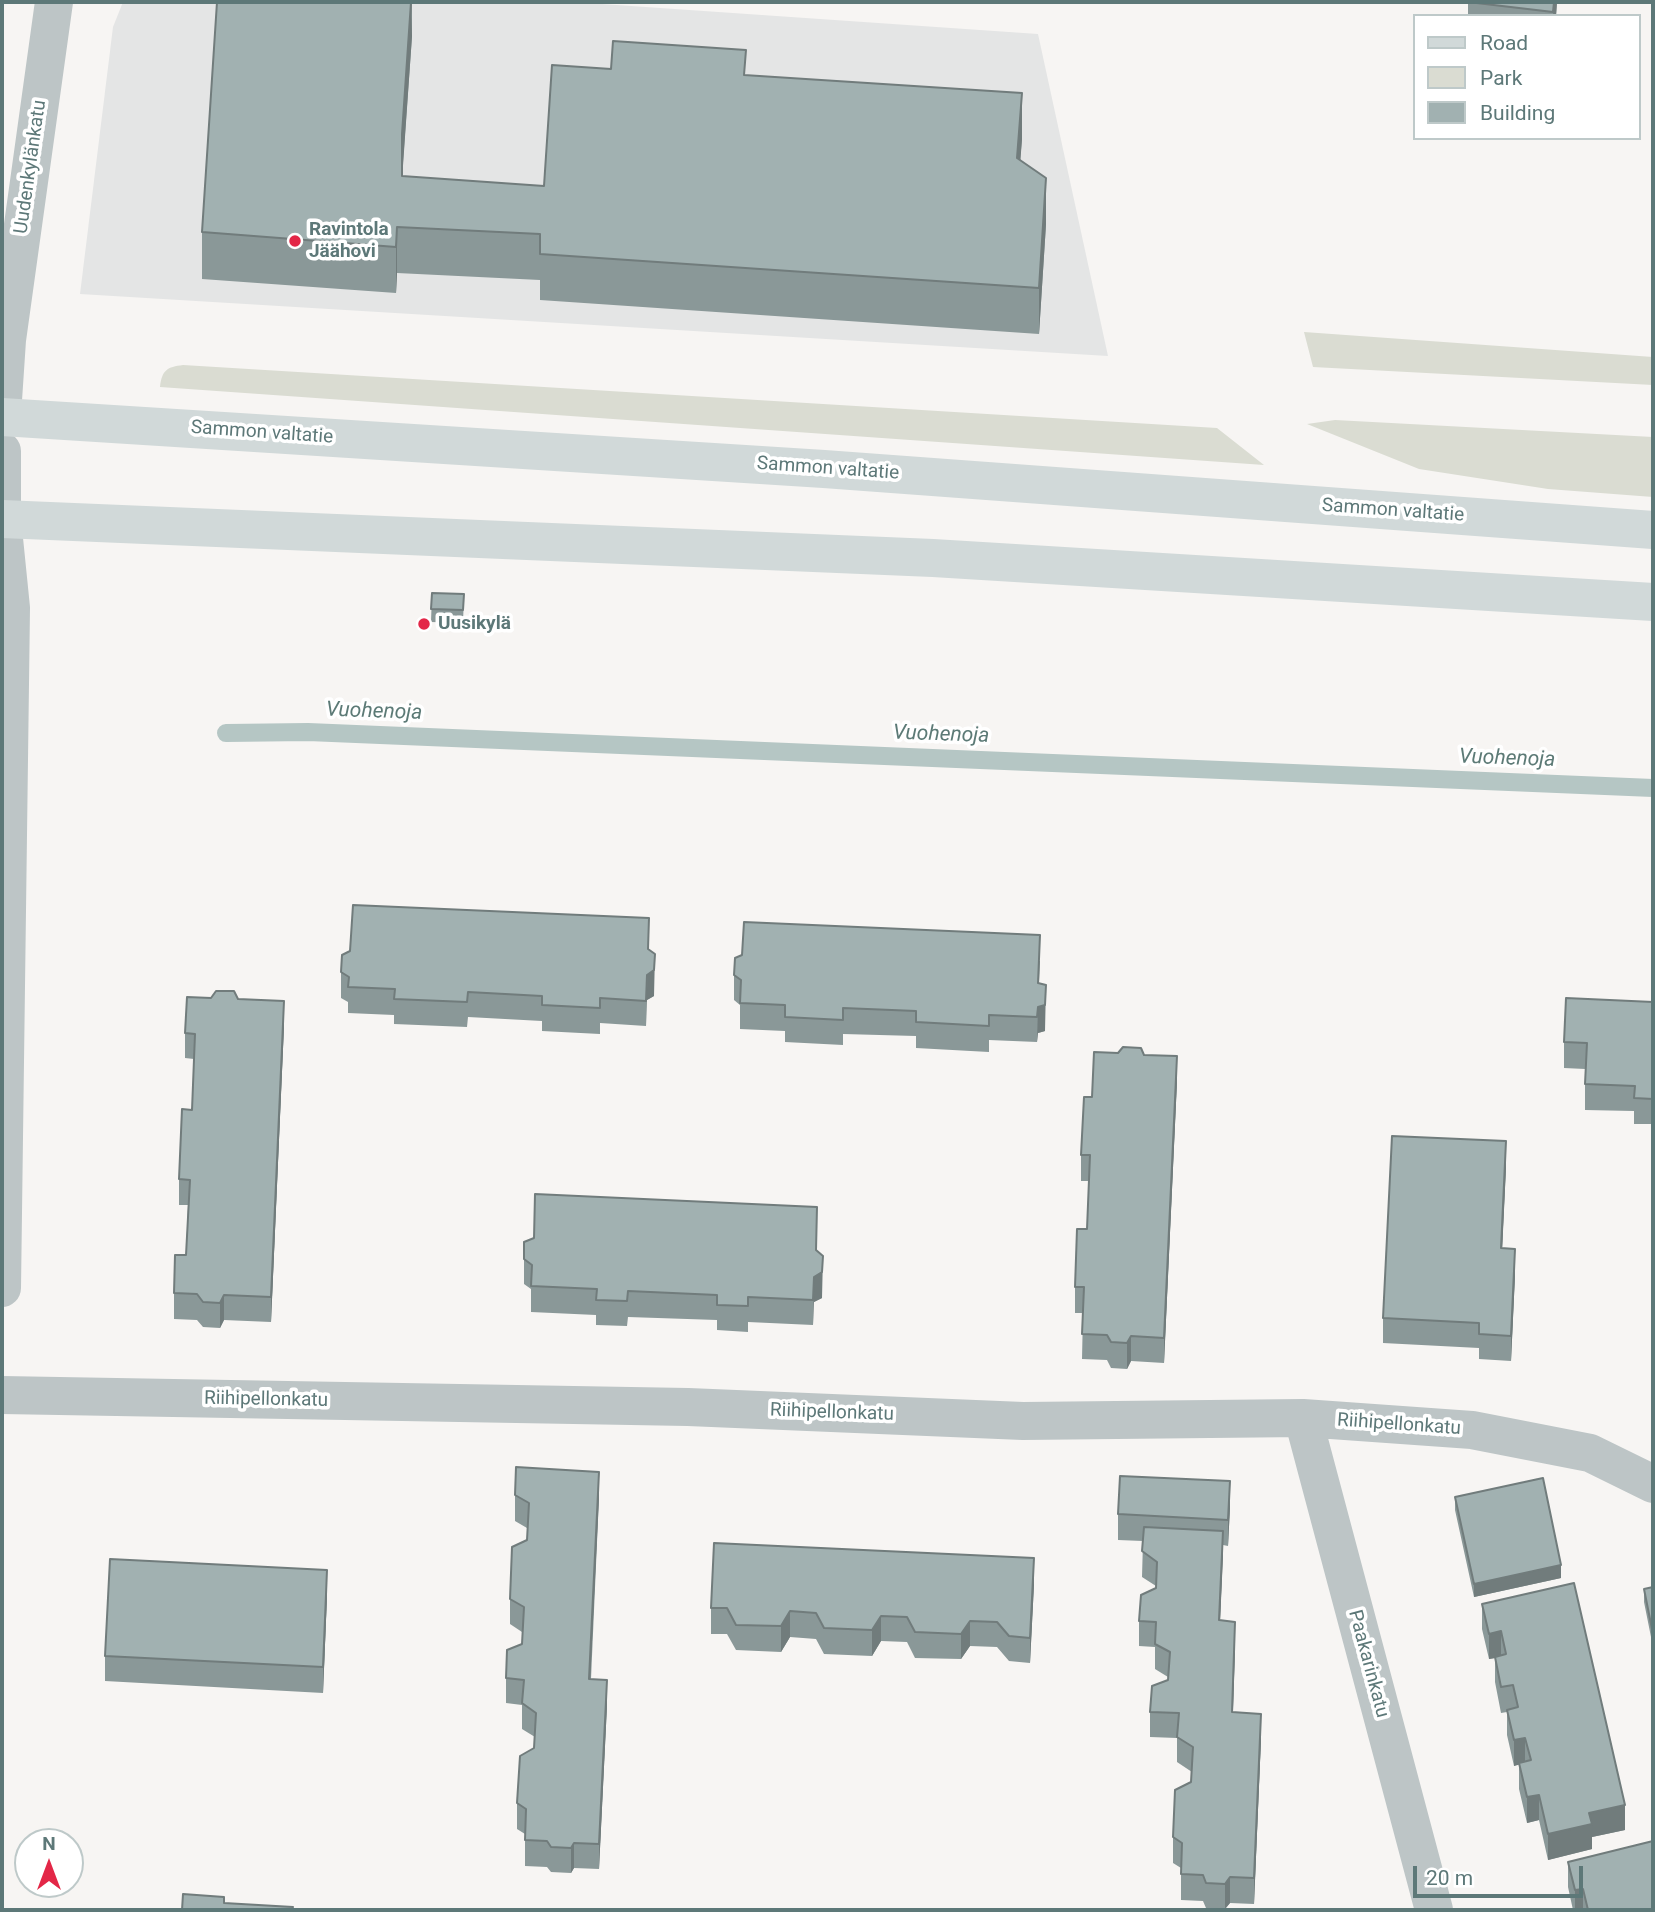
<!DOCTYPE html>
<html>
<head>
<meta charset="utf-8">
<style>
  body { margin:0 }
  #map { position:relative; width:1655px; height:1912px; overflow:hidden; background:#f7f5f3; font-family:Roboto,sans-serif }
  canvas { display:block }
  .frame { position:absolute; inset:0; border:4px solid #5d7878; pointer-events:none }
  .legend { position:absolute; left:1413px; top:14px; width:228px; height:126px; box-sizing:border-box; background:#fff; border:2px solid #bec9c9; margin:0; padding:9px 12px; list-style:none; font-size:21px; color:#5d7878 }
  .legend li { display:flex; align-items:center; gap:14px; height:35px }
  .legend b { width:35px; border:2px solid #bec9c9 }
  .north { position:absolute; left:14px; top:1828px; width:70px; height:70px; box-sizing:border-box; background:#fff; border:2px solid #bec9c9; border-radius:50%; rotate:0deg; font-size:19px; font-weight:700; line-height:28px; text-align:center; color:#5d7878 }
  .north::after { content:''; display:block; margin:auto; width:24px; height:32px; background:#e32747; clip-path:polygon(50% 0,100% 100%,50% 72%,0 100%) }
  .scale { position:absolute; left:1413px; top:1866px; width:170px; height:32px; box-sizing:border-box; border:4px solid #5d7878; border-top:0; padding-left:9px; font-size:21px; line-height:24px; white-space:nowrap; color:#5d7878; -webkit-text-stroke:5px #fff; paint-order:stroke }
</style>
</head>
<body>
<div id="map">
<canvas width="1655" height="1912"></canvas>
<div class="frame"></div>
<ul class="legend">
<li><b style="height:9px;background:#d1d9d9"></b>Road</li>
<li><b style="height:19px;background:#dadcd2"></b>Park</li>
<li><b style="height:19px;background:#a1b1b1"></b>Building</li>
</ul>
<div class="north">N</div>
<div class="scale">20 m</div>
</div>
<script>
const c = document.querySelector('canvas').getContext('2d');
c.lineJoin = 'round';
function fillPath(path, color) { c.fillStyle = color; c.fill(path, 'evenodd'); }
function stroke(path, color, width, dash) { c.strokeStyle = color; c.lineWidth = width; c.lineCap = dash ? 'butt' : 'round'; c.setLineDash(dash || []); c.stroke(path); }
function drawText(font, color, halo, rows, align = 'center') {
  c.font = font + ' Roboto,sans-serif'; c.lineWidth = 7; c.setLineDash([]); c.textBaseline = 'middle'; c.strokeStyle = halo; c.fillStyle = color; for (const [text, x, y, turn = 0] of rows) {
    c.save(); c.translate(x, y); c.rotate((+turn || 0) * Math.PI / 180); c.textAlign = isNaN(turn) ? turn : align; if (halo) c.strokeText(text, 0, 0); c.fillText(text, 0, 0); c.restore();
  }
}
const built = new Path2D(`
  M123 2H573L1038 34 1108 356 80 294 113 27Z`);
const green = new Path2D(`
  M1304 332 1653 357V385L1313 367Z
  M183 365 1217 428 1264 465 160 387C162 370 167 367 183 365Z
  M1335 420 1653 437V497L1548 489 1419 469 1307 424Z`);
const stream = new Path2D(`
  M226 733 308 732 1653 788`);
const minor = new Path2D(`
  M2 415 7 340 54 2
  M2 451V519L11 608 2 1288
  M2 1395 688 1407 1023 1421 1303 1418 1472 1430 1590 1453 1653 1484
  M1303 1418 1434 1910`);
const major = new Path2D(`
  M2 417 824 469 1653 530
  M2 519 933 558 1653 602`);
const wall = new Path2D(`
  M412 2V36L402 176 544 186 611 69 746 75 1022 139 1020 161 1046 224 1039 334 540 300V280L397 273 396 293 202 279V232Z
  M1468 2H1557L1556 16H1468Z
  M432 593 464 594 463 623 431 622Z
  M649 950 654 996 647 1000 646 1026 600 1023V1034L542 1031V1021L468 1017 467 1027 394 1024V1015L348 1013V1002L341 998V972Z
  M1040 961 1039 983 1045 1031 1038 1033 1037 1042 989 1040V1052L916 1048V1036L843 1034V1045L785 1042V1031L740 1029V1005L734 1000V975Z
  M238 999 284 1026 271 1322 224 1320 220 1328 203 1327 197 1320 174 1319V1293L186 1255 188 1205H179V1179L192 1110 194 1059 185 1058V1033Z
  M1653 1002V1124H1634V1111L1585 1110V1069L1564 1068V1042Z
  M1144 1055 1177 1081 1164 1363 1131 1361 1127 1369 1111 1368 1107 1360 1082 1359 1083 1313H1075V1287L1087 1229 1089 1181H1081V1155L1092 1097Z
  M1506 1167 1502 1249 1515 1275 1511 1361 1479 1359V1348L1383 1343V1318Z
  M817 1232V1251L822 1298 814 1302 813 1325 748 1322V1332L717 1330V1320L628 1317 627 1326 596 1325V1315L531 1312V1289L524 1284V1242Z
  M515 1495 599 1497 591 1679 607 1705 599 1869 574 1868 571 1873 551 1872 547 1867 525 1866V1834L517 1829V1803L534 1748 535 1737 522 1729V1705L506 1703V1678L522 1644V1632L510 1624V1599L527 1540V1528L515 1521Z
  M1455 1497 1561 1578 1474 1597 1455 1510Z
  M1230 1507 1228 1546 1223 1545 1220 1620 1235 1647 1233 1712 1261 1739 1254 1904 1230 1903 1225 1909 1206 1908 1203 1901 1181 1900V1868L1173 1863V1837L1191 1782 1192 1772 1177 1762V1738L1150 1737V1712L1168 1680V1677L1155 1669V1647L1139 1646V1621L1156 1586 1142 1577 1143 1541 1118 1540V1514Z
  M1034 1584 1030 1663 1009 1661 997 1647 970 1646 961 1659 915 1658 907 1642 881 1641 872 1656 824 1654 816 1639 790 1637 781 1652 736 1650 727 1634H711V1608Z
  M1653 1587V1647L1644 1602V1589Z
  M327 1596 323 1693 105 1681V1656Z
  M1482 1604 1625 1830 1592 1837V1849L1548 1860 1539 1820 1527 1823 1519 1789V1764L1514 1766 1507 1735V1712L1501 1713 1495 1682V1658L1489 1659 1482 1629Z
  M1568 1862 1653 1910H1573L1568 1887Z`);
const shadedWall = new Path2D(`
  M411 2 412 36 402 180V134Z
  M1554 2H1557L1556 16H1553Z
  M1022 93V139L1017 205V158Z
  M1046 178V224L1039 334V288Z
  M397 227V273L396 293V247Z
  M649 918 648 974 655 954 654 996 647 1000 646 1026Z
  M1040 935 1038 1007 1046 985 1045 1031 1038 1033 1037 1042Z
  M284 1001V1026L271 1322V1297Z
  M1177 1056V1081L1164 1363V1338Z
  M1506 1141V1167L1501 1274V1248Z
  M1515 1249V1275L1511 1361V1336Z
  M823 1256 822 1298 814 1302 813 1325 814 1277Z
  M224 1295V1320L220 1328V1303Z
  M1131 1336V1361L1127 1369V1343Z
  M599 1472V1497L589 1704V1679Z
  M1230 1481V1507L1228 1546V1520Z
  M1223 1531V1556L1219 1645V1620Z
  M1034 1558V1584L1030 1663V1638Z
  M1561 1565V1578L1474 1597V1584Z
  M327 1570V1596L323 1693V1667Z
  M790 1611V1637L781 1652V1626Z
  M881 1616V1641L872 1656V1630Z
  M970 1621V1646L961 1659V1634Z
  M1235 1622V1647L1232 1737V1712Z
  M1501 1631V1657L1489 1659V1634Z
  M607 1680V1705L599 1869V1844Z
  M1261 1714V1739L1254 1904V1878Z
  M1525 1738V1763L1514 1766V1740Z
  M1539 1795V1820L1527 1823V1797Z
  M1625 1805V1830L1592 1837V1849L1548 1860V1834L1589 1813Z
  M574 1843V1868L571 1873V1848Z
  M1230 1877V1903L1225 1909V1884Z
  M1583 1889V1910H1575V1890Z`);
const building = new Path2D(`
  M217 2H411L402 134V176L544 186 552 65 611 69 613 41 746 50 744 75 1022 93 1017 158 1046 178 1039 288 540 254V234L397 227 396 247 202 232Z
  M1468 2H1554L1553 12Z
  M432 593 464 594 463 610 431 609Z
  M353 905 649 918 648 949 655 954 654 970 647 975 646 1001 600 998V1008L542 1005V996L468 992 467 1002 394 999 395 989 348 987 349 977 341 972 342 955 350 951Z
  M744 922 1040 935 1038 983 1046 985 1045 1005 1038 1007 1037 1017 989 1015V1026L916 1022V1011L843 1008V1020L785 1017V1005L740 1003 741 980 734 975 735 958 742 955Z
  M216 991H234L238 999 284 1001 271 1297 224 1295 220 1303 203 1302 197 1294 174 1293 175 1255H186L190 1180 179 1179 182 1109 192 1110 195 1034 185 1033 187 997 211 998Z
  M1566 998 1653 1002V1099L1634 1098 1635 1086 1585 1084 1587 1043 1564 1042Z
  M1123 1047 1141 1048 1144 1055 1177 1056 1164 1338 1131 1336 1127 1343 1111 1342 1107 1335 1082 1334 1084 1287H1075L1077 1229H1087L1090 1155H1081L1084 1097H1092L1094 1052 1118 1053Z
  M1392 1136 1506 1141 1501 1248 1515 1249 1511 1336 1479 1334V1323L1383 1318Z
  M535 1194 817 1207 816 1250 823 1256 822 1272 814 1277 813 1300 748 1297V1306L717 1305V1295L628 1291 627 1301 596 1300 597 1289 531 1286 532 1265 524 1259V1242L534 1238Z
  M516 1467 599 1472 589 1679 607 1680 599 1844 574 1843 571 1848 551 1847 547 1841 525 1840 526 1809 517 1803 520 1756 534 1748 536 1713 522 1703 524 1680 506 1678 507 1650 522 1644 524 1607 510 1599 512 1547 527 1540 529 1503 515 1495Z
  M1120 1476 1230 1481 1228 1520 1118 1514Z
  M1543 1478 1561 1565 1474 1584 1455 1497Z
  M1144 1527 1223 1531 1219 1620 1235 1622 1232 1712 1261 1714 1254 1878 1230 1877 1225 1884 1206 1883 1203 1875 1181 1874 1182 1843 1173 1837 1175 1790 1191 1782 1193 1747 1177 1737 1179 1713 1150 1712 1152 1686 1168 1680 1170 1652 1155 1644 1156 1622 1139 1621 1141 1595 1156 1588 1157 1562 1142 1551Z
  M714 1543 1034 1558 1030 1638 1009 1636 997 1622 970 1621 961 1634 915 1632 907 1617 881 1616 872 1630 824 1628 816 1613 790 1611 781 1626 736 1625 727 1608H711Z
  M110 1559 327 1570 323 1667 105 1656Z
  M1574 1583 1625 1805 1589 1813 1592 1824 1548 1834 1539 1795 1527 1797 1519 1763 1531 1760 1525 1738 1514 1740 1507 1710 1518 1707 1513 1685 1501 1687 1495 1657 1506 1654 1501 1631 1489 1634 1482 1604Z
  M1653 1587V1634L1644 1589Z
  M1653 1841V1910H1588L1583 1889 1575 1890 1568 1862Z
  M183 1894 224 1897V1903L293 1907 292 1910H182Z`);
const markers = [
  [295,241,7,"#e32747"],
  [424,624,7,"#e32747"]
];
const streetNames = [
  ["Uudenkylänkatu",31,167,-82],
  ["Sammon valtatie",262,433,4],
  ["Sammon valtatie",828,469,4],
  ["Sammon valtatie",1393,511,4],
  ["Riihipellonkatu",266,1400,1],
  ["Riihipellonkatu",832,1413,2],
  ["Riihipellonkatu",1399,1425,4],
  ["Paakarinkatu",1368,1664,75]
];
const poiNames = [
  ["Ravintola",309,230],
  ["Jäähovi",309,252],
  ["Uusikylä",438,624]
];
const waterNames = [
  ["Vuohenoja",374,712,2],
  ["Vuohenoja",941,735,2],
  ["Vuohenoja",1507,759,2]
];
fillPath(built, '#e4e5e5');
fillPath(green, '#dadcd2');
stroke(stream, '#b5c6c4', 18);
stroke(minor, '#bdc5c6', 38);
stroke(major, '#d1d9d9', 38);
fillPath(wall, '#8a9898');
fillPath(shadedWall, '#717c7c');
fillPath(building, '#a1b1b1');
stroke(building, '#717c7c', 2);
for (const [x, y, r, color] of markers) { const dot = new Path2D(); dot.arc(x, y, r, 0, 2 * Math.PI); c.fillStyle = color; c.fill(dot); stroke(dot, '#fff', 2.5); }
drawText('19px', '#5d7878', '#fff', streetNames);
drawText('bold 19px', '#5d7878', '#fff', poiNames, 'left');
drawText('italic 21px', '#5c7a76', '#fff', waterNames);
</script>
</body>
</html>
